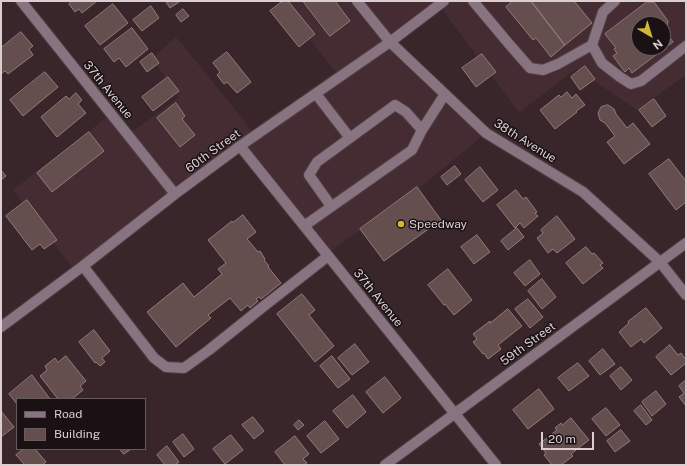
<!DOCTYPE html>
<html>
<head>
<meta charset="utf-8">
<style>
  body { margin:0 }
  #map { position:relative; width:687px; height:466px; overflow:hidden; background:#38262b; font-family:"Public Sans",sans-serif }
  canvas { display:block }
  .frame { position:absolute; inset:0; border:2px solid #dbced1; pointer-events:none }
  .legend { position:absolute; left:16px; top:398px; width:130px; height:52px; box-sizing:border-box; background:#1a1114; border:1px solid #675d60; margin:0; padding:5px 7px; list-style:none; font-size:12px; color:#dbced1 }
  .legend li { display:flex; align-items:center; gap:8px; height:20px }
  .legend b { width:20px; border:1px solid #675d60 }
  .north { position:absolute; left:631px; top:16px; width:40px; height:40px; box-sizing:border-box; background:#1a1114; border:1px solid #675d60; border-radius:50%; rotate:142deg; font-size:11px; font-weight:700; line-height:16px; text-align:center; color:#dbced1 }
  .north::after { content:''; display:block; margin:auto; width:14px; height:18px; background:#d2b736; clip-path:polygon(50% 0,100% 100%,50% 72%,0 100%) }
  .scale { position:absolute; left:541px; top:432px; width:53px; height:18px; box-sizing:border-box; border:2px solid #dbced1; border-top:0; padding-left:5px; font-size:12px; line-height:14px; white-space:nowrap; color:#dbced1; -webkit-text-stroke:3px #1a1114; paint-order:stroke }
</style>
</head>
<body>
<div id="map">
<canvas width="687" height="466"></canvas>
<div class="frame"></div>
<ul class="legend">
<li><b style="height:5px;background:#877480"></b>Road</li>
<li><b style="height:11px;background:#644e4e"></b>Building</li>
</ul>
<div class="north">N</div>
<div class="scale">20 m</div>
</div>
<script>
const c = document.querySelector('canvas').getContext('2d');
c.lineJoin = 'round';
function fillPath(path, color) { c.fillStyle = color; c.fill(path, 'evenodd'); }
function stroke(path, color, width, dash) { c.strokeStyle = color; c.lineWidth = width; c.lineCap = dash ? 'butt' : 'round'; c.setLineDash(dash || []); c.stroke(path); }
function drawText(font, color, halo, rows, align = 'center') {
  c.font = font + ' "Public Sans",sans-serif'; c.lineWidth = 3; c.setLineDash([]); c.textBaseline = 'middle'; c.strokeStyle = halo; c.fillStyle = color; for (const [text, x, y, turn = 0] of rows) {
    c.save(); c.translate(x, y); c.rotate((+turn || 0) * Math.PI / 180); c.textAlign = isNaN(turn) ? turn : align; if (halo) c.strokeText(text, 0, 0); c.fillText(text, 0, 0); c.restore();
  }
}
const built = new Path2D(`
  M278 1H686V75L637 110 576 69 519 113 439 5 390 42 486 133 427 182 327 254 241 146 75 271 13 190 111 114 128 135 179 97 152 58 176 37 256 135 340 77ZM639 24H663V48H639Z`);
const building = new Path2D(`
  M72 1H97L82 13 79 9 75 12 69 4Z
  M167 1H178L179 2 170 8 166 2Z
  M283 1H288L315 34 299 47 270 11Z
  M303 1H335L350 21 330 36Z
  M513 1H531L565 45 551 57 536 38 533 40 506 7Z
  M531 1H574L592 23 565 45Z
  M647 2H654L668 21 667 27 664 29 673 42 632 73 629 68 625 72 613 56 617 53 614 49 616 48 605 34ZM639 24H663V48H639Z
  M113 4 128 23 100 45 85 26Z
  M151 6 159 18 142 31 133 20Z
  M183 9 189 16 181 22 176 15Z
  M132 28 148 49 126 67 119 58 114 62 104 49Z
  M21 32 33 46 29 49 33 55 8 74 5 71 2 73H1V48Z
  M227 52 251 82 237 93 227 82 224 84 217 75 220 72 213 63Z
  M152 53 159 63 147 72 140 62Z
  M482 54 496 72 476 87 462 68Z
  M585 66 595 79 580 90 571 77Z
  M45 72 58 87 23 116 10 100Z
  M168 77 179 91 153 111 142 97Z
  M567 92 572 98 576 94 585 105 576 111 577 112 555 129 540 110 559 95 561 97Z
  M76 93 82 100 78 104 86 113 57 137 41 117 66 96 69 99Z
  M654 99 666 116 652 127 639 110Z
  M176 103 185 116 182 119 195 135 180 147 157 118Z
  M608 105 614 109 616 114 627 128 633 123 650 144 624 164 607 142 615 136 605 123 600 120 598 113 601 107Z
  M89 132 104 151 52 192 37 173Z
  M669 159 686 181V202L676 210 649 174Z
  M455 166 461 174 447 185 441 177Z
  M480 167 498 190 483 202 465 180Z
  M1 170 6 176 1 180Z
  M417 187 441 220 384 261 360 229Z
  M516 190 523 199 526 197 537 212 535 213 538 216 524 228 520 223 515 228 497 205Z
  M27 200 57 240 44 249 40 244 32 250 6 216Z
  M243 215 256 232 247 239 258 252 260 251 265 259 264 260 269 266 268 267 281 283 261 299 259 297 256 299 258 301 250 308 248 305 241 311 230 298 208 315 211 318 176 347 147 312 183 283 194 297 222 274 218 269 226 263 208 240 232 221 233 222Z
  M557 216 575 239 557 253 553 249 548 253 537 238 543 233 541 230Z
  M517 228 524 237 508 250 501 241Z
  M477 235 490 252 474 264 461 247Z
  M586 247 592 254 594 253 603 263 600 265 603 268 583 284 566 263Z
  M530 260 540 274 525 286 514 273Z
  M448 269 472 300 454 315 445 304 444 305 428 285Z
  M542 279 556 297 542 309 528 291Z
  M302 294 315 310 309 315 334 346 315 362 277 314Z
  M528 299 543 317 530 328 515 309Z
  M646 308 662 328 644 343 641 339 631 347 619 332 629 323 628 322Z
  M508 309 522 326 498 345 501 349 488 359 484 353 483 354 473 342 477 339 473 334 490 321V323Z
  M94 330 110 351 102 358 105 362 100 366 96 362 95 363 79 342Z
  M355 344 369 362 352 375 338 358Z
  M670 345 678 355 681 353 686 360V363L671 375 656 357Z
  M603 349 615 364 600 375 589 361Z
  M66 356 86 381 80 386 83 390 72 399H66L65 398 63 399H58L40 376 47 370 45 366 55 358 58 362Z
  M332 356 350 379 338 388 320 366Z
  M578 363 589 376 569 391 558 378Z
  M621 367 632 380 621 390 610 376Z
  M32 375 50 399H17V404L9 394Z
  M385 377 401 398 383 413 366 392Z
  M686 380V406L679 397 684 393 679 386Z
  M539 389 554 409 528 429 513 410Z
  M656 391 666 404 652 416 642 402Z
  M353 395 366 412 347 428 333 411Z
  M641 405 652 420 646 425 634 411Z
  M606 408 620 425 606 436 592 419Z
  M1 411 14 427 1 437Z
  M253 417 264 431 254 439 242 425Z
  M571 418 589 440 571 454 573 456 561 465H552L544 455 546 453 539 444 557 430 555 428 561 423 562 425Z
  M299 420 304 425 298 430 294 425Z
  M325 421 339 439 321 453 307 436Z
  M621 430 630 441 615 452 607 441Z
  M183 434 194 449 184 457 173 442Z
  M231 435 243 450 225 464 213 449Z
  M295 436 309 454 303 459 307 463 304 465H285L275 452Z
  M167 446 179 462 175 465H165L157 455Z
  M24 449H35L46 462 42 465H25L16 455Z
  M120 449H131L124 454Z`);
const minor = new Path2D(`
  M21 1 175 194
  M357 1 390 42 486 133 583 192 660 262 686 295
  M473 1 509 44 530 68 543 70 558 64 592 45
  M615 1 603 12 592 45 602 63 620 77 631 84 641 81 686 46
  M316 94 350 138
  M240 146 496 465
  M331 206 309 175 317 162 395 105 406 112 422 130
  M304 226 412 150 422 130 445 94
  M83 266 154 358 166 367 184 368 209 350 264 306 328 256
  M1 327 83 266 175 194 240 146 390 42 444 1
  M385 465 686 243`);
const markers = [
  [401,224,4,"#d2b736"]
];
const streetNames = [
  ["37th Avenue",108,90,51],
  ["38th Avenue",525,141,32],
  ["60th Street",213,151,-36],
  ["37th Avenue",378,298,51],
  ["59th Street",528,344,-36]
];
const poiNames = [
  ["Speedway",409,224]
];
fillPath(built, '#452b32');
fillPath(building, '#644e4e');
stroke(building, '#937b7b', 1);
stroke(minor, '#524146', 12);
stroke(minor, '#877480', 10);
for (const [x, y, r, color] of markers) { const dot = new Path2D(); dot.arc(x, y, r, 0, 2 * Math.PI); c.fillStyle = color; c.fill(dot); stroke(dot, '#1a1114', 1.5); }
drawText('12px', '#dbced1', '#1a1114', streetNames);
drawText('12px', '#dbced1', '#1a1114', poiNames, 'left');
</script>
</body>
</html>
